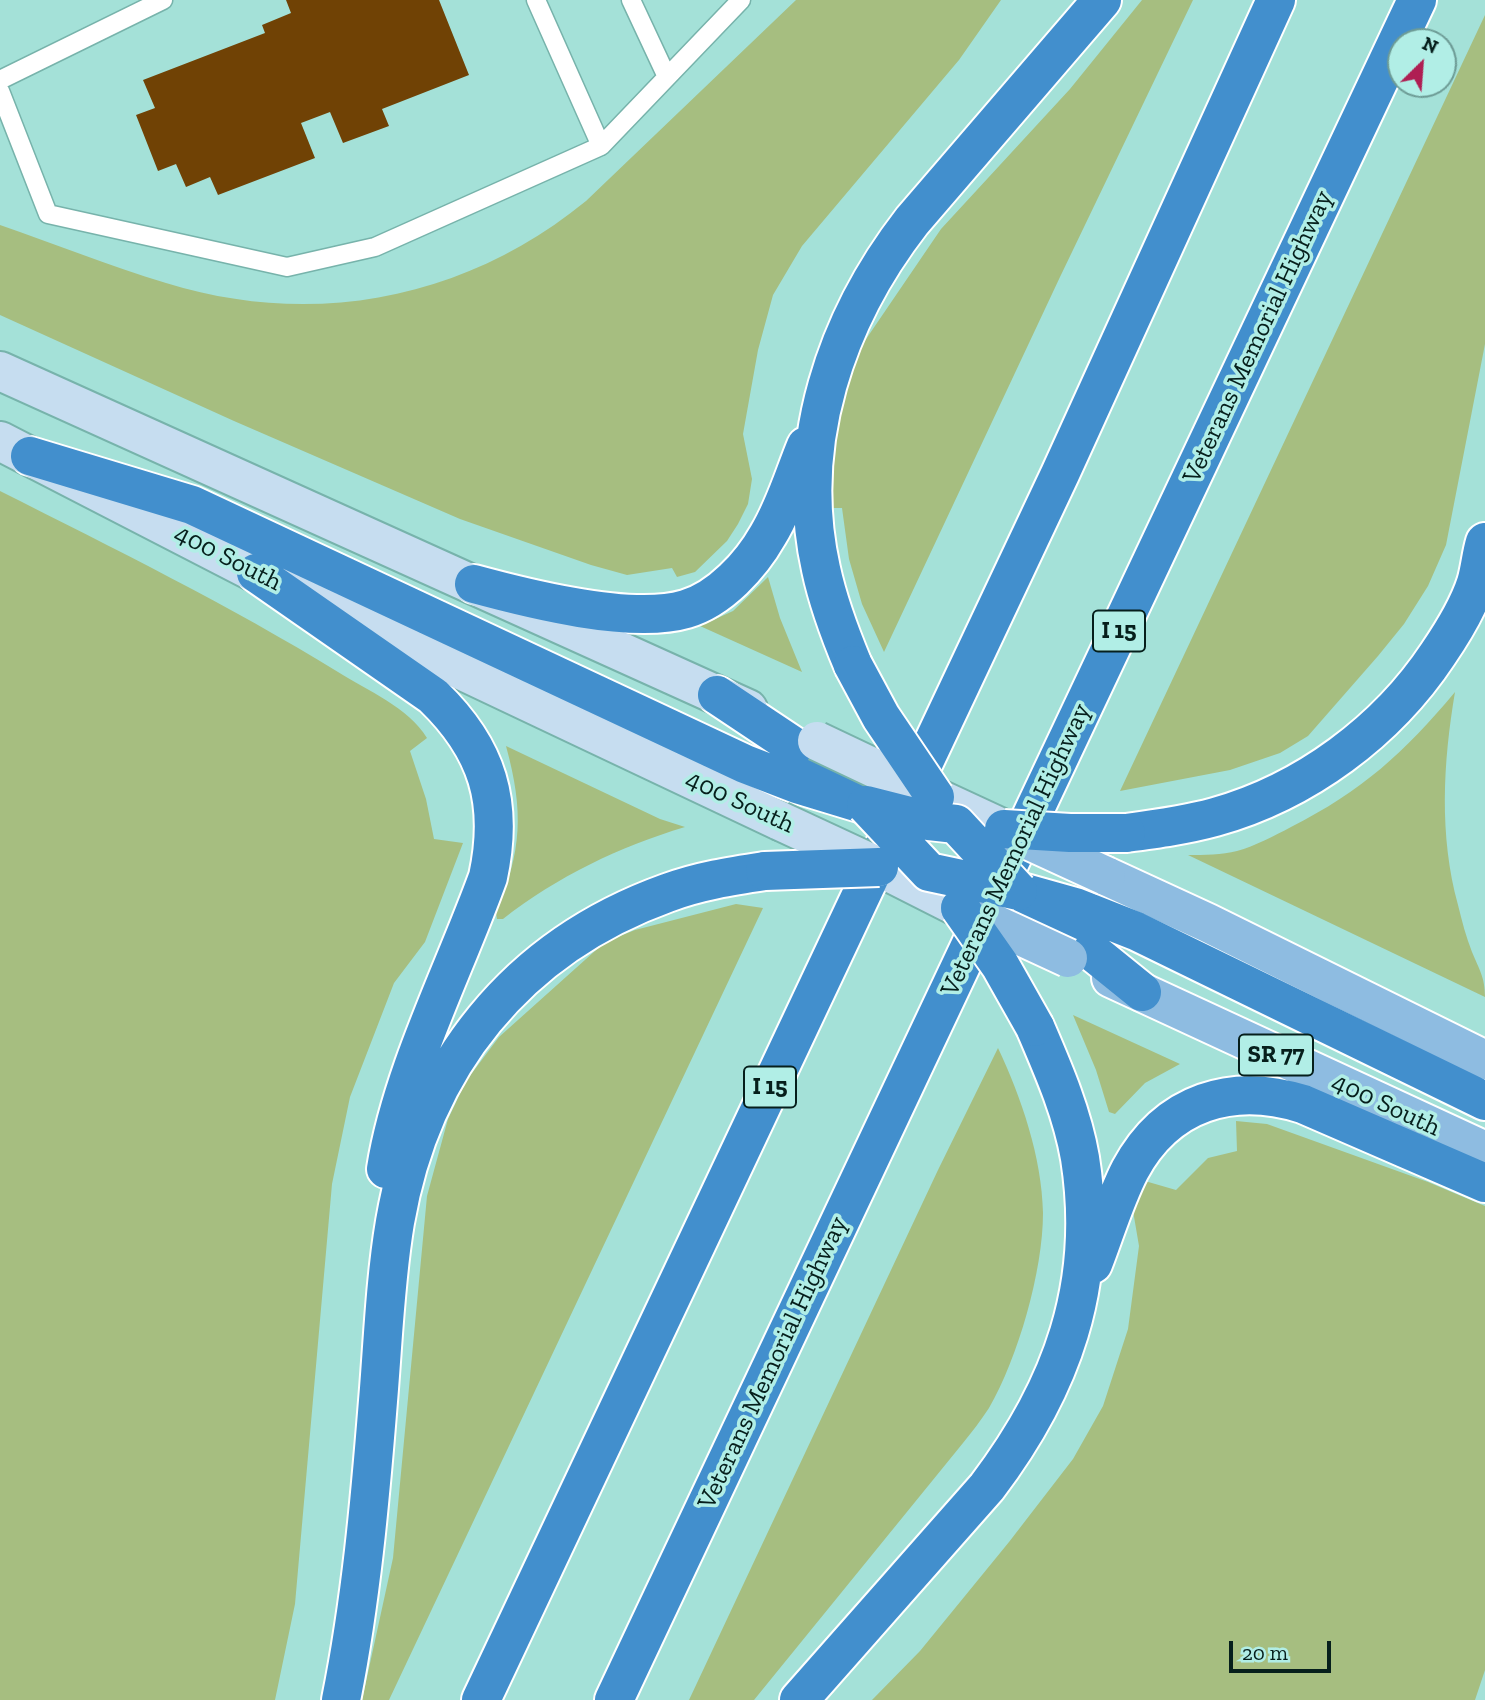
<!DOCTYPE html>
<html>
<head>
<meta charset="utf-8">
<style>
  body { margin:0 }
  #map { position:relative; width:1485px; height:1700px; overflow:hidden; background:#a4e1d8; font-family:"Zilla Slab",serif }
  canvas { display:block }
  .north { position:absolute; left:1387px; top:28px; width:70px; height:70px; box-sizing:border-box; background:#b1eee6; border:2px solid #6d9b95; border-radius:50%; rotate:25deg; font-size:19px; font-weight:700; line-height:28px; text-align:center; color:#061f1c }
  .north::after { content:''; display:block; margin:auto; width:24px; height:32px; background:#af1e53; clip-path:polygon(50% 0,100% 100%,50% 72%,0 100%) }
  .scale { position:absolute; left:1229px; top:1641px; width:102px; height:32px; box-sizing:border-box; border:4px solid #061f1c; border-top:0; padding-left:9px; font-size:21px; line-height:24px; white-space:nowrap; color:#061f1c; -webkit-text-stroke:5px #b1eee6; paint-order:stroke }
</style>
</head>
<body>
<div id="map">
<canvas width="1485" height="1700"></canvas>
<div class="north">N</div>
<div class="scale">20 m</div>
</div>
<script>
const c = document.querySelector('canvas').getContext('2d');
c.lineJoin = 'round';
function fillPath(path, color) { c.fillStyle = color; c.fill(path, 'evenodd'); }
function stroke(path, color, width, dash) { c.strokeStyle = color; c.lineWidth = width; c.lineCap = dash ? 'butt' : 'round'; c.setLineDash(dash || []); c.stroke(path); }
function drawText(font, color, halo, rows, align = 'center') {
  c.font = font + ' "Zilla Slab",serif'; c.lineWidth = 7; c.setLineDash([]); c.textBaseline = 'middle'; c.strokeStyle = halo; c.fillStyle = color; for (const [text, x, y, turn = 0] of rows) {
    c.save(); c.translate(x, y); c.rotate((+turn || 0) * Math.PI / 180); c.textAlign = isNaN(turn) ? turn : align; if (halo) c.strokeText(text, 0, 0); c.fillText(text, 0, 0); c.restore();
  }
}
const green = new Path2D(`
  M796 0H1001L959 60 802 246 773 295 758 350 743 434 752 479 748 504 738 524 727 541 695 572 677 577 672 568 627 575 591 565 460 519 234 421 0 315V225C55 244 110 266 166 283 315 329 466 299 586 201Z
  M1142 0H1193L1060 277 884 652 862 604 849 559 842 508H831L833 455 845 389 862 345 941 229 1070 89Z
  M1485 15V344L1446 545 1428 586 1404 624 1378 656 1308 736 1280 753 1230 770 1120 791Z
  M0 491C115 549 229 605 338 672 368 691 408 707 427 738L410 751 426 799 434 839 463 843 425 942 394 983 350 1097 332 1184 295 1604 275 1700H0Z
  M768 577 780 618 802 672 700 626 733 611Z
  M1455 692C1443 763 1439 835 1458 905 1462 921 1466 937 1472 952 1479 969 1485 977 1485 997L1188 855C1204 855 1222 855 1237 851 1255 846 1274 836 1291 827 1362 791 1404 753 1455 692Z
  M506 746 660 819 685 827C619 847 558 876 503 919H497L496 913C522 850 524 812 506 746Z
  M736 904 763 908 389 1700H362L393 1558 427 1196 448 1119 466 1081 499 1037 605 942 635 930Z
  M1073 1015 1180 1064 1145 1083 1115 1114 1109 1112 1096 1070Z
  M998 1048C1021 1097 1042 1157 1043 1213 1043 1271 1018 1358 989 1408 981 1420 972 1432 963 1443L754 1700H689L938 1170Z
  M1236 1121 1267 1124 1428 1182 1485 1206V1670L1475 1700H872L920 1651 1009 1542 1073 1459 1103 1406 1128 1329 1139 1246 1132 1205 1138 1179 1176 1190 1208 1158 1237 1151Z`);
const building = new Path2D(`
  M286 0H439L469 75 382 109 389 126 343 143 330 112 301 123 315 158 218 195 210 177 186 187 176 164 158 171 136 115 155 108 143 80 265 33 262 25 291 13Z`);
const service = new Path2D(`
  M631 0 667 77
  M0 80 163 0
  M0 91 48 214 287 267 375 247 601 146 536 0
  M601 146 741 0`);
const secondary = new Path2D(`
  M0 371 748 709
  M0 441 256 573 780 821
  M935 797 1004 829
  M879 867 960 908`);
const primary = new Path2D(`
  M1106 876 1208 923 1485 1060
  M1111 978 1485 1151`);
const motorway = new Path2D(`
  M30 456 192 505 745 764 797 784 866 805
  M256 573 433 696C488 749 504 803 488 877 454 971 402 1070 386 1169
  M474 584C529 599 632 625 686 609 720 599 751 565 768 535 785 507 794 475 806 446
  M853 665C840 634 828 602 821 569 793 444 836 319 912 221L1102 0
  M717 695 792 745 854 794
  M1126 833C1156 829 1186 825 1215 817 1305 792 1387 731 1438 654 1453 632 1468 608 1476 583 1480 570 1481 555 1485 542
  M1018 891 1075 907 1136 931 1485 1101
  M1027 899 1142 992
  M1093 1264C1105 1233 1115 1199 1130 1170 1167 1101 1233 1082 1303 1104L1485 1183
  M341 1700C361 1601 370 1501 378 1401 383 1342 385 1281 395 1222 422 1065 517 947 667 893 699 881 732 876 765 871
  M481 1700 1060 474 1276 0
  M614 1700 1417 0
  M799 1700 987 1487C1062 1388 1100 1284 1080 1158 1072 1112 1053 1069 1035 1027`);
const secondaryBridge = new Path2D(`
  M817 741 935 797
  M780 821 879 867`);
const primaryBridge = new Path2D(`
  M1006 830 1106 876
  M960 908 1068 958`);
const motorwayBridge = new Path2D(`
  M853 665 881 717 935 797
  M866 805 929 821 956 824 1018 891
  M866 805 929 872 1018 891
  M1004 829 1070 833H1126
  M765 871 879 867
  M960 908 1000 965 1035 1027`);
const shields = [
  [1119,631,52],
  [1276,1055,74],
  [770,1087,52]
];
const shieldNames = [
  ["I 15",1119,631],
  ["SR 77",1276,1055],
  ["I 15",770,1087]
];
const streetNames = [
  ["Veterans Memorial Highway",1258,337,-65],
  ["400 South",228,558,27],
  ["400 South",740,802,25],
  ["Veterans Memorial Highway",1016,850,-65],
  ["400 South",1386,1105,25],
  ["Veterans Memorial Highway",773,1363,-65]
];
fillPath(green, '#a6be80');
fillPath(building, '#704205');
stroke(service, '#77b3ab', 21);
stroke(secondary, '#77b3ab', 42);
stroke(primary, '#fff', 42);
stroke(motorway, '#fff', 42);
stroke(service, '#fff', 18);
stroke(secondary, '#c6ddf0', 38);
stroke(primary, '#8ebce1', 38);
stroke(motorway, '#428fcd', 38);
stroke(secondaryBridge, '#77b3ab', 42, []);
stroke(primaryBridge, '#fff', 42, []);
stroke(motorwayBridge, '#fff', 42, []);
stroke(secondaryBridge, '#c6ddf0', 38);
stroke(primaryBridge, '#8ebce1', 38);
stroke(motorwayBridge, '#428fcd', 38);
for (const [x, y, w] of shields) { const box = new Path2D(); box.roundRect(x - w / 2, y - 20.5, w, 41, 5); c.fillStyle = '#b1eee6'; c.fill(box); stroke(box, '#061f1c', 2); }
drawText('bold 24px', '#061f1c', null, shieldNames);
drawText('26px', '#061f1c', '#b1eee6', streetNames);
</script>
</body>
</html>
